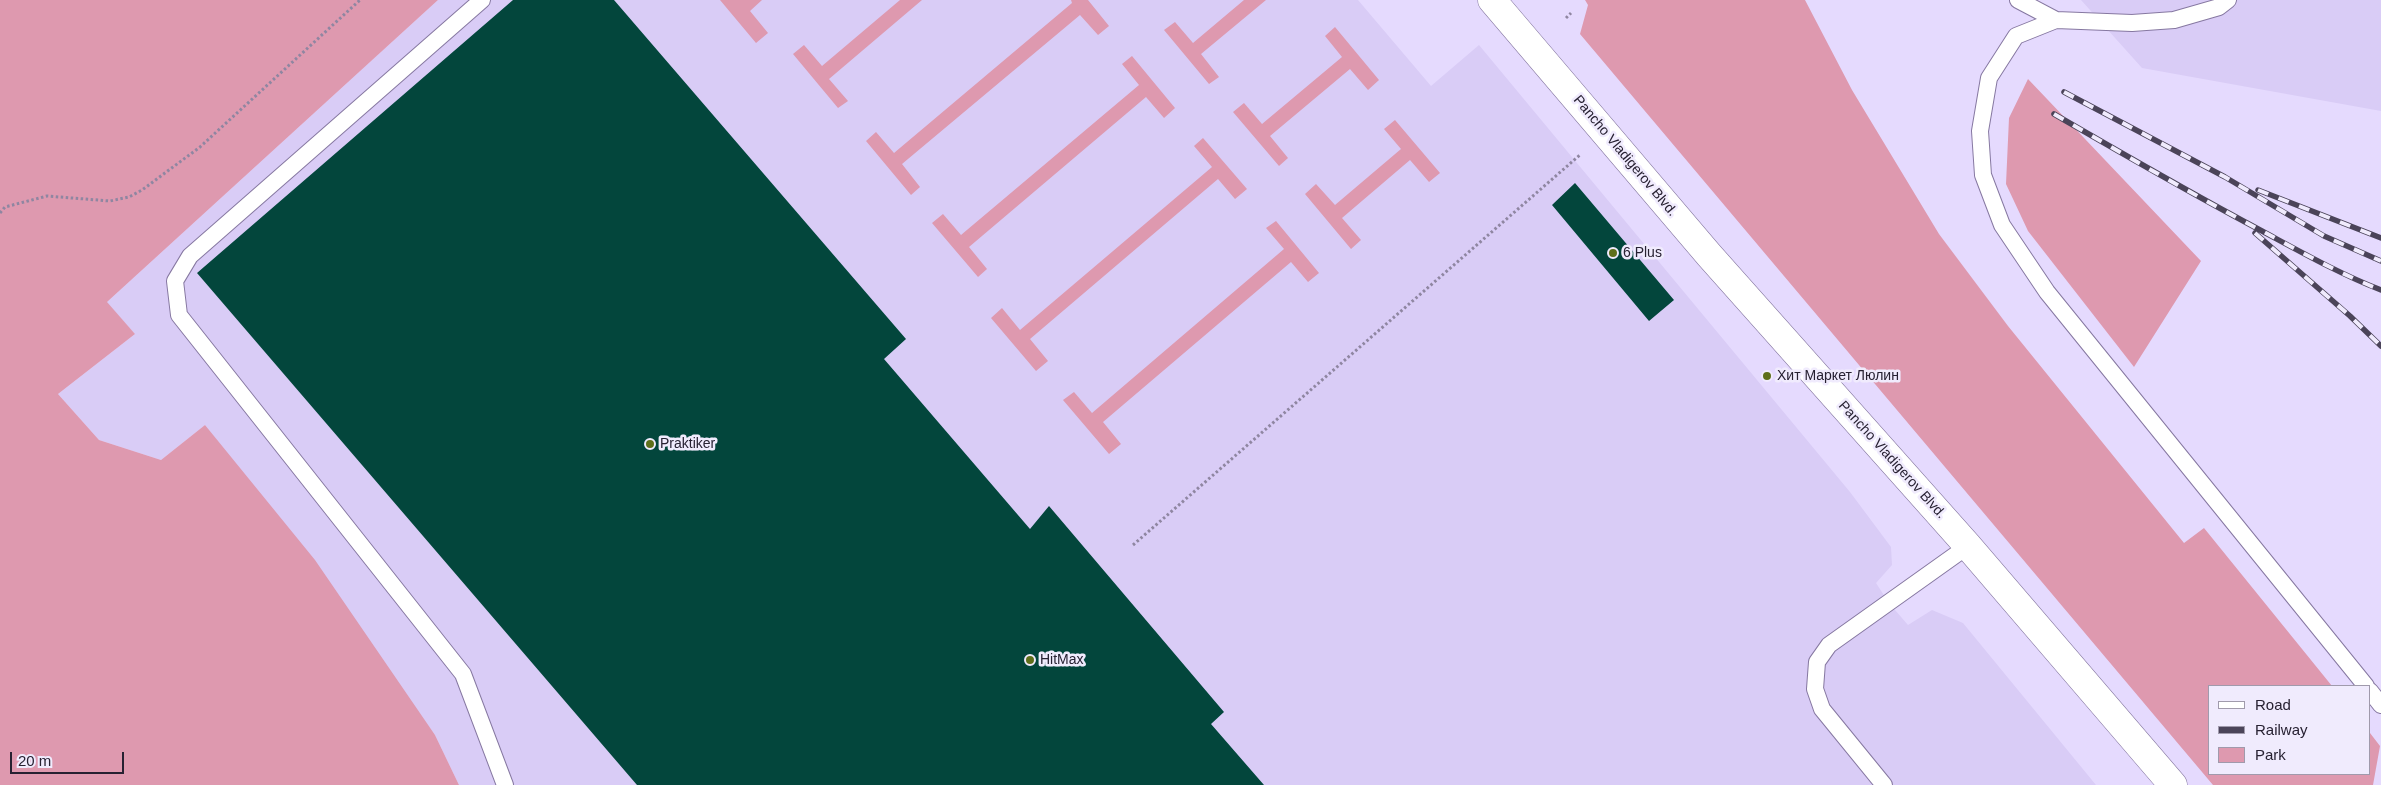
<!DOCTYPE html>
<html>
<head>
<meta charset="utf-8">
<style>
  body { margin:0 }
  #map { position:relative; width:2381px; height:785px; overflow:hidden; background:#e5dafe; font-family:Helvetica,sans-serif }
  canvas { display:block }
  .legend { position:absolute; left:2208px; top:685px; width:162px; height:90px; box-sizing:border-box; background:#f0ebfd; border:1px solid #a09aac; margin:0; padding:6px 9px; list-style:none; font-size:15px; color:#272132 }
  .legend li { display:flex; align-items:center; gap:10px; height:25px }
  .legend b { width:25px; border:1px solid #a09aac }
  .scale { position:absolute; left:10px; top:752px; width:114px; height:22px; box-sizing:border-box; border:2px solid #272132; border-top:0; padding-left:6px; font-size:15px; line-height:18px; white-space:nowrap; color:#272132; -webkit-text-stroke:4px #f0ebfd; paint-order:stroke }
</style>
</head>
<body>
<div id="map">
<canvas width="2381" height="785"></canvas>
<ul class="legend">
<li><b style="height:6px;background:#fff"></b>Road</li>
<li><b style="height:6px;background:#4b4459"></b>Railway</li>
<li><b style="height:14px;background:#de99af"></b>Park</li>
</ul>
<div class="scale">20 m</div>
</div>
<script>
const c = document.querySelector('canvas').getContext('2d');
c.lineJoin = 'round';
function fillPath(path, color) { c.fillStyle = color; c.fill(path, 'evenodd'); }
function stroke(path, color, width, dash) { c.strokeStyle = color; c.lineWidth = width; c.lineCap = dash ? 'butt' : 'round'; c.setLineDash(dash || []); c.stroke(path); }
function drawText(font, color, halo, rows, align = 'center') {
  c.font = font + ' Helvetica,sans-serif'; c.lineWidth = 5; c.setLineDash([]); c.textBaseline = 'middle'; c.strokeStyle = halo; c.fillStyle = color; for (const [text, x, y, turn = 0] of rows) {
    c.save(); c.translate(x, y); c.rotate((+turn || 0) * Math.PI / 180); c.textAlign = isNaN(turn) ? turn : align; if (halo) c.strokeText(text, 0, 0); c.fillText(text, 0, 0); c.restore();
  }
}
const built = new Path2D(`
  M438 0H1358L1431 86 1479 45 1850 492 1891 547 1892 565 1876 583 1889 603 1908 625 1932 610 1963 623 2096 785H459L435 735 205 425 161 460 99 440 58 394 135 334 106 303Z
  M2081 0H2381V111L2142 68Z`);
const green = new Path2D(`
  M0 0H438L107 302 135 334 58 394 99 440 161 460 205 425 315 560 435 735 459 785H0Z
  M720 0H762L750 11 768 33 756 43Z
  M900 0H922L829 79 848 101 838 108 793 54 804 45 822 66Z
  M1071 0H1088L1109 26 1098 35 1080 15 902 164 920 187 911 195 866 141 876 132 894 153 1072 3Z
  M1244 0H1266L1201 54 1219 77 1209 84 1164 30 1175 22 1193 43Z
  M1585 0H1805L1852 90 1939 234 2008 326 2184 543 2204 528 2332 686H2210V774H2370V733L2380 746 2373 785H2213L1580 34 1588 5Z
  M1335 27 1379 80 1368 90 1350 69 1270 136 1288 158 1279 166 1233 112 1244 103 1262 124 1342 57 1325 36Z
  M1132 56 1175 108 1164 118 1146 97 969 247 987 269 978 277 932 223 943 214 961 235 1139 85 1122 64Z
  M2028 79 2201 261 2134 367 2028 231 2006 184 2009 118Z
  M1395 120 1440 173 1429 182 1410 160 1342 218 1361 240 1351 249 1305 194 1316 184 1335 205 1401 149 1384 129Z
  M1203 138 1247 189 1235 199 1218 179 1030 339 1048 361 1036 371 991 318 1002 308 1020 330 1212 167 1194 146Z
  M1276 221 1319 273 1308 282 1291 262 1103 422 1121 444 1109 454 1063 400 1074 392 1092 413 1284 249 1266 228Z`);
const building = new Path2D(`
  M513 0H614L906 339 884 359 1030 529 1049 506 1224 712 1211 724 1264 785H637L197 273Z
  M1575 183 1674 300 1649 321 1552 205Z`);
const path = new Path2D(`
  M1566 18 1571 13
  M0 213 5 207 47 196 110 201 129 197 142 190 200 147 360 0
  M1133 545 1581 154`);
const service = new Path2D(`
  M482 0 190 256 175 281 179 315 463 674 505 785
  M2018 0 2056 20
  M2228 0 2219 7 2174 20 2132 23 2056 20 2016 36 1989 78 1980 131 1983 175 2002 225 2047 292 2366 686
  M2370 691 2381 705
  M1884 785 1822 709 1815 689 1817 662 1829 645 1968 546`);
const tertiary = new Path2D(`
  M1492 0 1709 255 1968 546 2173 785`);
const rail = new Path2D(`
  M2064 92 2225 177 2324 236 2381 261
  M2054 114C2123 154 2192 194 2262 231 2301 252 2340 274 2381 290
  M2258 190 2381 238
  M2255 233 2350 316 2381 346`);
const markers = [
  [1613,253,5,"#5f6f1a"],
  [1767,376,5,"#5f6f1a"],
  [650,444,5,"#5f6f1a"],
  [1030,660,5,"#5f6f1a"]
];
const streetNames = [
  ["Pancho Vladigerov Blvd.",1625,156,50],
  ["Pancho Vladigerov Blvd.",1892,460,48]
];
const poiNames = [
  ["6 Plus",1623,253],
  ["Хит Маркет Люлин",1777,376],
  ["Praktiker",660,444],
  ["HitMax",1040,660]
];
fillPath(built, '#d9ccf6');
fillPath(green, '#de99af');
fillPath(building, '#03463c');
stroke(service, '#8678a1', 18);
stroke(tertiary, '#8678a1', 29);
stroke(path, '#8f86a1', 3, [2.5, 2.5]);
stroke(service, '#fff', 16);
stroke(tertiary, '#fff', 28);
stroke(rail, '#4b4459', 5.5);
stroke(rail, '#f0ebfd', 4, [11]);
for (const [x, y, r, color] of markers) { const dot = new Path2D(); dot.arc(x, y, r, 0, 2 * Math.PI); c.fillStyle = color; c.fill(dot); stroke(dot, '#f0ebfd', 2); }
drawText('14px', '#272132', '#f0ebfd', streetNames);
drawText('14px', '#272132', '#f0ebfd', poiNames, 'left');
</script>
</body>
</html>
